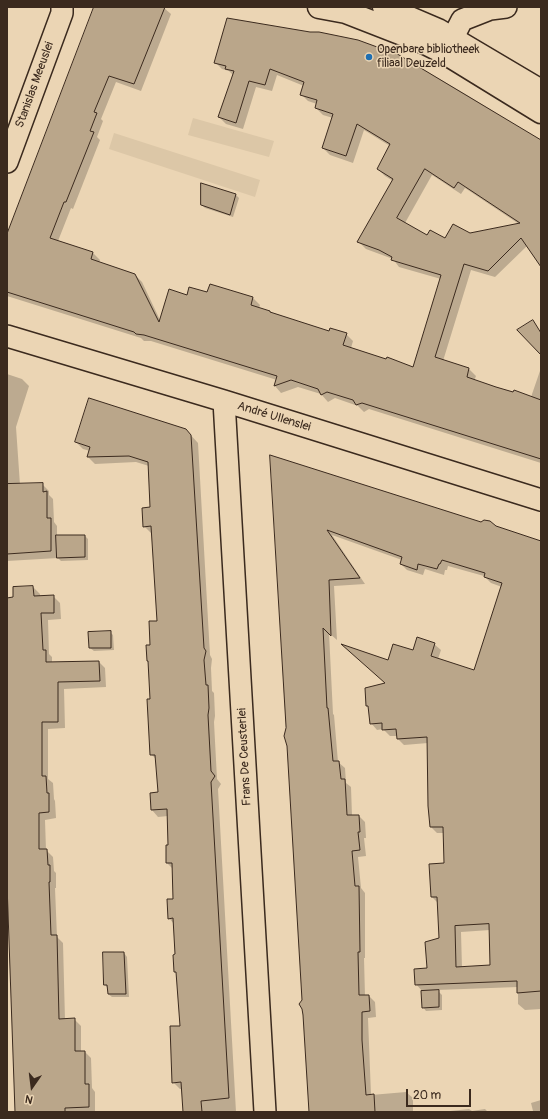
<!DOCTYPE html>
<html>
<head>
<meta charset="utf-8">
<style>
  body { margin:0 }
  #map { position:relative; width:548px; height:1119px; overflow:hidden; background:#ebd5b4; font-family:Pangolin,sans-serif }
  canvas { display:block }
  .frame { position:absolute; inset:0; border:8px solid #3b2a1e; pointer-events:none }
  .north { position:absolute; left:12px; top:1067px; width:40px; height:40px; -webkit-text-stroke:3px #ebd5b4; paint-order:stroke; rotate:194deg; font-size:11px; font-weight:700; line-height:16px; text-align:center; color:#3b2a1e }
  .north::after { content:''; display:block; margin:auto; width:14px; height:18px; background:#3b2a1e; clip-path:polygon(50% 0,100% 100%,50% 72%,0 100%) }
  .scale { position:absolute; left:406px; top:1089px; width:65px; height:18px; box-sizing:border-box; border:2px solid #3b2a1e; border-top:0; padding-left:5px; font-size:12px; line-height:14px; white-space:nowrap; color:#3b2a1e; -webkit-text-stroke:3px #ebd5b4; paint-order:stroke }
</style>
</head>
<body>
<div id="map">
<canvas width="548" height="1119"></canvas>
<div class="frame"></div>
<div class="north">N</div>
<div class="scale">20 m</div>
</div>
<script>
const c = document.querySelector('canvas').getContext('2d');
c.lineJoin = 'round';
function fillPath(path, color) { c.fillStyle = color; c.fill(path, 'evenodd'); }
function stroke(path, color, width, dash) { c.strokeStyle = color; c.lineWidth = width; c.lineCap = dash ? 'butt' : 'round'; c.setLineDash(dash || []); c.stroke(path); }
function drawText(font, color, halo, rows, align = 'center') {
  c.font = font + ' Pangolin,sans-serif'; c.lineWidth = 3; c.setLineDash([]); c.textBaseline = 'middle'; c.strokeStyle = halo; c.fillStyle = color; for (const [text, x, y, turn = 0] of rows) {
    c.save(); c.translate(x, y); c.rotate((+turn || 0) * Math.PI / 180); c.textAlign = isNaN(turn) ? turn : align; if (halo) c.strokeText(text, 0, 0); c.fillText(text, 0, 0); c.restore();
  }
}
const built = new Path2D(`
  M193 118 274 141 269 157 188 135Z
  M114 133 260 180 255 197 109 149Z`);
const shadow = new Path2D(`
  M95 7H161L164 8 171 14 141 91 116 82 101 119 103 121 97 137 100 140 73 209 71 208 58 241 93 253 100 260 99 263 135 275 142 282 160 320 187 296 208 293 253 298 260 305 259 308 271 313 329 332 346 334 353 341 351 348 414 368 441 279 399 267 393 259 366 249 359 242 393 181 385 176 378 169 390 146 364 130 353 163 330 155 323 148 333 118 323 115 316 108 317 104 308 101 301 94 304 86 277 75 272 91 256 87 243 129 226 124 219 117 233 75 229 71 222 69 215 62 388 53 390 50 467 95 541 141V266L527 246 495 277 471 270 443 361 469 369 476 376 474 381 531 397 541 368V463L369 409 364 412 358 406 335 398 328 402 321 394 298 387 281 393 275 386 277 380 151 341H144L141 338 7 296V238ZM432 175 461 194 465 188 519 224 445 240 428 236 405 223Z
  M202 185 236 195 239 198 233 217 205 208 202 205Z
  M7 374 22 379 29 386 16 427 20 485 42 484 49 491V495L53 499 54 522 57 526V536H85L88 539V560L61 561 58 558 7 561Z
  M186 430 198 443 210 655 212 659 211 668 212 691 214 693 215 716 214 722 217 779 221 784 218 789 236 1112H184L183 1089H180L173 1082 181 1027 177 974 175 972 177 955 174 924 169 918 174 900 173 869 167 863V846H169L168 816 158 817 152 810 159 793 157 760 151 754V700L149 663 148 661 158 621 153 533H151L144 526 151 508 149 466 136 462 95 464 88 457 90 451 83 449 76 442Z
  M271 456 541 542V1009L525 1010 518 1004V987L437 990 442 995V1010L426 1011 423 1007 422 991 416 984 428 969 440 939 438 903 432 897 445 864 444 833H437L431 827 428 743 404 745 398 739V736H390L383 729 377 730 371 723 370 708 367 705 387 684 389 661 434 644 441 650 438 659 475 671 502 587 491 583 484 576 448 566 447 570H445L444 575 425 569 423 575 407 570 401 564 402 560 332 535 365 584 334 586 337 640 329 633 333 714 334 715 338 762 345 768 346 783 351 787 352 816H359L365 822 366 838H364L366 856 358 857 361 888 365 893V958H364L365 996H369L375 1002 376 1017 368 1018 371 1095 406 1092 413 1098V1112H310ZM490 930 491 966 462 968 461 932Z
  M33 587 40 594V597L53 596 60 603 61 619 48 620 49 654 52 657V663L99 662 105 668 106 687 64 689 65 728 48 729V779L53 783 54 799 55 801 56 818 45 820 46 850 53 857 54 871 56 873V888H55L57 937 63 943 65 1020 74 1019 81 1026V1052H85L91 1058 92 1088 95 1092V1112H15L7 858V599L14 598Z
  M110 632 113 635 114 650 94 651 90 648Z
  M124 953 127 957 129 997H112L108 994V988L105 985Z
  M541 1100V1112H530L533 1111 531 1103Z
  M469 1109 472 1111 485 1109 488 1112H441Z`);
const building = new Path2D(`
  M94 7H165L134 84 109 76 94 112 97 113 90 131 94 132 66 202H64L50 238 93 252 91 259 135 274 159 322 169 289 187 295 189 287 207 292 210 284 253 297 251 305 270 311V312L329 331 330 328 347 333 343 345 386 359 387 357 413 367 441 275 391 260 392 257 379 250 357 242 393 179 377 169 390 144 357 124 346 156 322 148 333 114 315 108 317 100 300 95 304 82 270 69 265 85 249 81 236 123 218 117 234 71 225 69 226 66 214 63 227 18 310 32H319L358 40 388 51 389 49 541 140V267L521 238 488 271 464 264 435 357 469 368 467 377 496 387 513 392 514 390 541 400V459L362 403 356 405 353 400 327 392 321 395 318 389 291 380 274 386 277 376 144 335 136 334 134 332 7 292V234ZM425 169 454 188 458 182 520 223 470 233 453 224 445 238 430 230 427 235 397 218Z
  M201 183 236 194 230 215 201 205Z
  M533 320 541 333V355L517 330Z
  M89 398 186 429 191 435 204 648 206 651 204 660 206 685H208L209 708 208 715 211 771 215 776 211 782 229 1098 201 1101 202 1112H183L181 1082 172 1083 170 1026H180L176 972H174L173 955 175 954 173 918 168 919 167 899H173L172 863H166V845H168L167 809 151 810 150 793 158 792 155 755H150L147 699H150L148 661H147L146 645H150L149 621H157L151 526 143 527 142 508 150 507 148 462 129 456 87 457 90 447 75 442Z
  M270 455 481 522 484 520 490 521 496 526 541 541V991L517 993V981L415 985 414 969 427 968 425 942 439 938 437 897H431L429 864 444 863 443 827H430L428 806 427 737 397 739 396 729 382 730V723L370 724 368 706H366L365 688 385 683 341 644 388 660 393 644 413 650 417 637 435 643 431 656 474 670 502 583 484 577 485 573 442 560 440 564H439L437 569 418 564 417 570 400 564 402 557 327 530 360 578 329 580 331 636 323 628 327 708H328L333 761H339L341 779H345L347 815H359L360 832H358L360 850 352 851 355 886H359L360 952H358L359 995H369L370 1011 362 1012V1040L366 1095 374 1094 375 1112H309L303 1015 302 1009 299 1004 302 1000 287 746 284 736 286 728ZM489 924 490 965 456 967 455 926Z
  M43 483V492L47 491V518H51V551L7 554V484Z
  M56 535H85V557L57 558Z
  M33 586 34 596 54 595V613H41L43 650H46V662L99 661 100 681 58 682V722H42V776H46L47 793H49V812L39 813V849H47L48 865H50V882H49L51 935H57L59 1019 75 1018V1051H85V1084H89V1107L65 1108V1112H15L7 884V598L13 597V587Z
  M111 631V648H89L88 632Z
  M103 952H124L126 994H108L107 985H104Z
  M439 990V1007L422 1008 421 991Z`);
const minor = new Path2D(`
  M445 53 462 20 490 9 506 7
  M7 162 62 13V7
  M7 336 224 401 541 500
  M224 401 265 1112`);
const tertiary = new Path2D(`
  M319 7 346 12 423 42 445 53 541 112
  M384 7 438 30 541 91`);
const markers = [
  [369,57,4,"#1f6fb2"]
];
const poiNames = [
  ["Openbare bibliotheek",377,50],
  ["filiaal Deuzeld",377,64]
];
const streetNames = [
  ["Stanislas Meeuslei",35,85,-70],
  ["André Ullenslei",274,417,17],
  ["Frans De Ceusterlei",245,757,-93]
];
fillPath(built, '#dcc7a7');
fillPath(shadow, '#0003');
fillPath(building, '#baa68a');
stroke(building, '#3b2a1e', 1);
stroke(minor, '#3b2a1e', 24);
stroke(tertiary, '#3b2a1e', 25);
stroke(minor, '#ebd5b4', 21);
stroke(tertiary, '#ebd5b4', 22);
for (const [x, y, r, color] of markers) { const dot = new Path2D(); dot.arc(x, y, r, 0, 2 * Math.PI); c.fillStyle = color; c.fill(dot); stroke(dot, '#ebd5b4', 1.5); }
drawText('12px', '#3b2a1e', '#ebd5b4', poiNames, 'left');
drawText('12px', '#3b2a1e', '#ebd5b4', streetNames);
</script>
</body>
</html>
